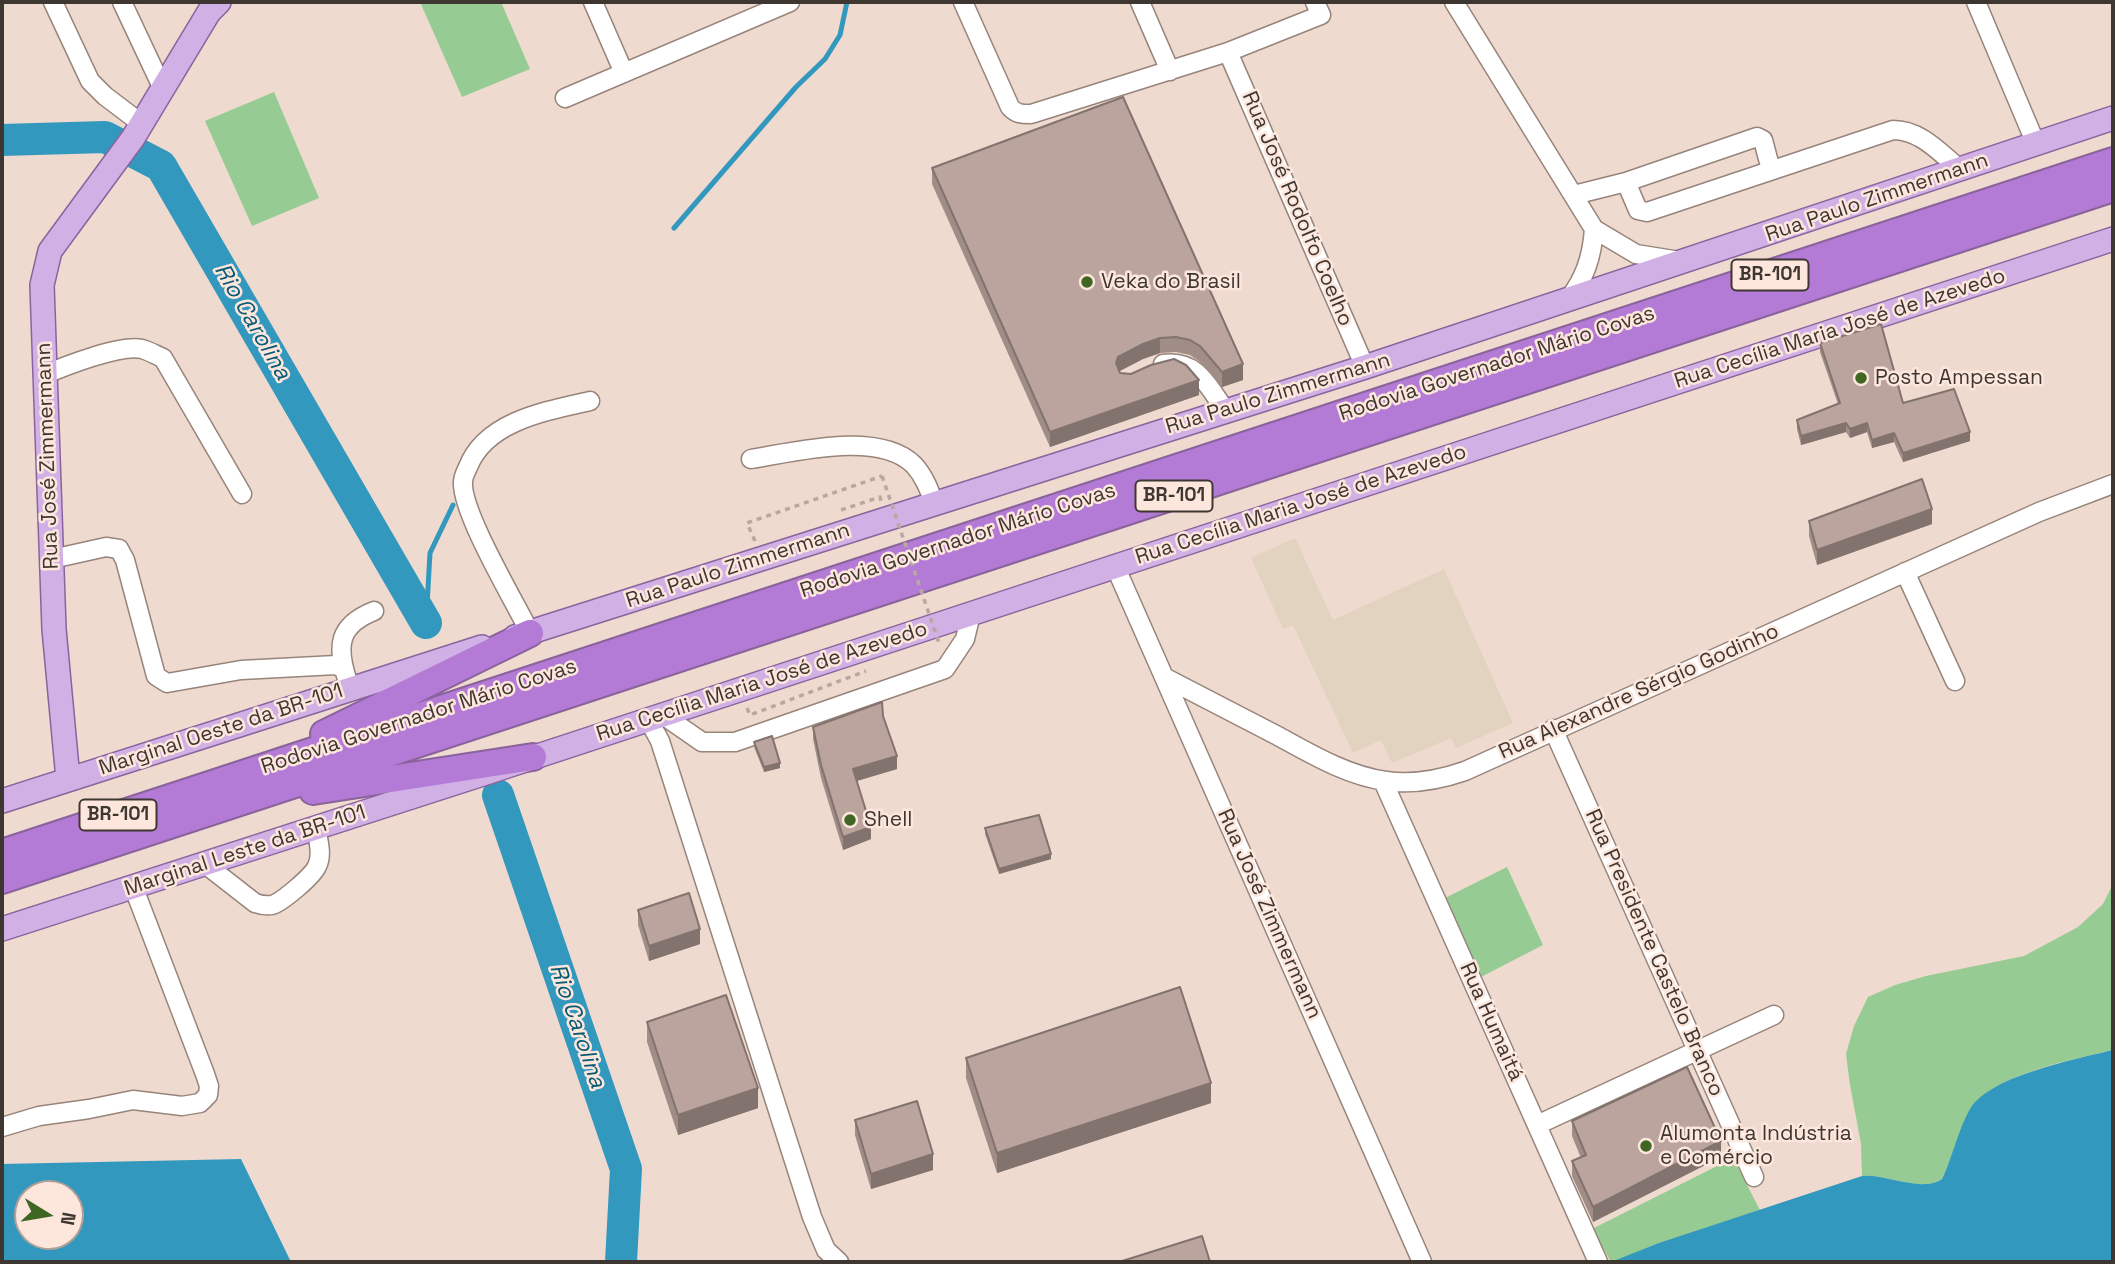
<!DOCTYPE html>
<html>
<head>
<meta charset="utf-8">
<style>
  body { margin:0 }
  #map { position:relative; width:2115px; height:1264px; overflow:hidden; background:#efdacf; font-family:"Space Grotesk",sans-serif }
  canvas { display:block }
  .frame { position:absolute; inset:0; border:4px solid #3e3631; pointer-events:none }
  .north { position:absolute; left:14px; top:1180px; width:70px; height:70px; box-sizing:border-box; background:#fde7dc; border:2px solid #b1a098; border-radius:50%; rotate:101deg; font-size:19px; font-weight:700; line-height:28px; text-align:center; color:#3e3631 }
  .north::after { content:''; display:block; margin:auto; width:24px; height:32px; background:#3f6723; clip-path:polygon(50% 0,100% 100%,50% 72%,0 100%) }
</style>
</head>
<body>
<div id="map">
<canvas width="2115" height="1264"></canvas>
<div class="frame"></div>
<div class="north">N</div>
</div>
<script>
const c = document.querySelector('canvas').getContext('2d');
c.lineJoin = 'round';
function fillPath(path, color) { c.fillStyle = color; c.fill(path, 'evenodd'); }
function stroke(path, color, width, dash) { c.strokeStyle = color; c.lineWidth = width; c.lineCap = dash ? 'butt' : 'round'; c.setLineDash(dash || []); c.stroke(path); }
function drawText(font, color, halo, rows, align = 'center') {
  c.font = font + ' "Space Grotesk",sans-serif'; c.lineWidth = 5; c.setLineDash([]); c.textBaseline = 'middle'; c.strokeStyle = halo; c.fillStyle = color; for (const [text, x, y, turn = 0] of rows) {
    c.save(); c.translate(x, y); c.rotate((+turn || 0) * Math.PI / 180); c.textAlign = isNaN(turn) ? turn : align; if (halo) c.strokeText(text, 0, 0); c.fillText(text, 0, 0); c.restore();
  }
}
const industrial = new Path2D(`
  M1295 538 1333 620 1444 569 1513 723 1456 748 1451 738 1392 763 1381 740 1353 753 1293 625 1283 629 1251 558Z`);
const green = new Path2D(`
  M420 2H501L530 69 462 97Z
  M274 92 319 198 252 226 205 121Z
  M1507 867 1543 945 1481 977 1445 898Z
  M2113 884V1050C2068 1061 2005 1071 1972 1106L1942 1179C1921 1193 1887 1174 1862 1176L1861 1144 1850 1085 1846 1054 1854 1026 1868 997 1895 985 1926 976 2024 956 2078 927 2103 904Z
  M1733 1158 1760 1210 1611 1262 1592 1229Z`);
const water = new Path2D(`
  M2113 1050V1262H1611L1659 1243 1862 1176C1887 1174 1922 1193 1942 1179 1953 1156 1958 1130 1970 1109 1991 1075 2077 1059 2113 1050Z
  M241 1159 291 1262H2V1164ZM28 1194H70V1236H28Z`);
const stream = new Path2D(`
  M674 228 796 87 825 59 840 35 847 2
  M426 623 430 553 453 505`);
const river = new Path2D(`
  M2 140 105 137 161 166 426 623
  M498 795 626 1169 621 1262`);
const path = new Path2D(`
  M841 510 880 497 881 501
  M755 541 747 523 882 476
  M747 708 750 715 866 671`);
const minor = new Path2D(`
  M53 2 90 81 105 96 142 124
  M122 2 162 87
  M593 2 624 73
  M963 2 1010 107C1016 114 1021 114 1031 114L1228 52 1321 15 1315 2
  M1140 2 1170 71
  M1454 2 1594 229 1636 254 1680 261
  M1976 2 2036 144
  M1228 52 1365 367
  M565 98 790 2
  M1771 170 1763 140 1757 137 1626 182 1638 210 1647 212 1893 130C1921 130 1940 153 1961 170
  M1574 195 1626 182
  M1568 300C1585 278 1592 257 1594 229
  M1163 364C1197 359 1208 386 1225 410
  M44 375C65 366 121 344 142 349 149 351 156 355 163 358L242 494
  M751 459C795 452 879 430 914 465 924 476 929 489 934 503
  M52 559 106 547 119 549 125 560 156 676 167 683 241 670 336 665 344 669
  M1115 566 1422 1262
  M1905 572 1955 681
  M530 633C515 602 461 512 463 482 463 477 466 471 468 467 486 421 546 411 590 401
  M1164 677C1202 697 1240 716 1278 736 1311 754 1348 776 1386 781 1414 785 1439 780 1465 771L2039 512 2113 484
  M347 679C336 645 339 625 374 611
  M663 715 702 742H735L945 669 965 639 971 614
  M648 719 660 741 812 1217 826 1250 839 1262
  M1553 729 1754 1177
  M1383 781 1598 1262
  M205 864 255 903C261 905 266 906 272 905 282 902 313 876 317 866 323 855 318 839 316 828
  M1537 1125 1774 1015
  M2 1127 39 1116 89 1109 133 1100 182 1106 200 1103 208 1095 209 1086 205 1074 133 886`);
const major = new Path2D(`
  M515 637 1365 367 2113 118
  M68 779 54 629 42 285 50 251 133 138 209 12 219 2
  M2 801 482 647
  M2 929 489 772 2113 239`);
const highway = new Path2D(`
  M324 734 530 633
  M313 791 533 757
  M2 853 2113 161
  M2 880 2113 188`);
const pathBridge = new Path2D(`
  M882 476 939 643`);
const wall = new Path2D(`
  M1123 97 1243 380 1222 387 1200 362 1190 355 1176 352 1160 353 1143 359 1119 371 1120 373 1131 374 1199 395 1050 447 932 184V168Z
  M1820 343 1903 403 1970 441 1903 462 1894 442 1872 448 1867 432 1850 438 1846 432 1801 445 1797 429V420L1838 404 1820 352Z
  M1809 521 1932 524 1817 565 1809 536Z
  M883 716 897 769 857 781 871 839 843 850 821 778 813 739V727Z
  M754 742 780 768 764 772 754 747Z
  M985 828 1051 859 999 874 985 834Z
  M638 910 700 944 649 961 638 925Z
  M647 1022 758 1108 678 1135 647 1042Z
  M966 1058 1211 1103 997 1173 966 1078Z
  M855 1120 933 1170 871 1189 855 1135Z
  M1572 1121 1721 1157 1593 1222 1572 1176V1161L1581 1158 1572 1136Z`);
const shadedWall = new Path2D(`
  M1160 338V353L1143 359 1118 372 1116 363 1118 357 1143 344Z
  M1243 364V380L1222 387V372Z
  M1199 380V395L1050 447V432Z
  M1846 423V432L1801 445V436Z
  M1867 423V432L1850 438V429Z
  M1970 432V441L1903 462V453Z
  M1894 433V442L1872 448V440Z
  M1932 509V524L1817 565V550Z
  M897 756V769L853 782V769Z
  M780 763V768L764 772V767Z
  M871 827V839L843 850V837Z
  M1051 854V859L999 874V869Z
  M700 929V944L649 961V946Z
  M1211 1083V1103L997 1173V1153Z
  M758 1088V1108L678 1135V1115Z
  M1721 1141V1157L1593 1222V1207Z
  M933 1154V1170L871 1189V1174Z`);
const building = new Path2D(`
  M1123 97 1243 364 1222 372 1200 346 1190 340 1176 337 1160 338 1143 344 1118 357 1116 363 1120 373 1131 374 1151 365 1174 359 1186 365 1199 380 1050 432 932 168Z
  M1881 324 1903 403 1954 389 1970 432 1903 453 1894 433 1872 440 1867 423 1850 429 1846 423 1801 436 1797 420 1840 403 1820 343Z
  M1922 479 1932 509 1817 550 1809 521Z
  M882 702 883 716 897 756 853 769 871 827 843 837 821 765 813 727Z
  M772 736 780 763 764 767 754 742Z
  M1039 815 1051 854 999 869 985 828Z
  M689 893 700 929 649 946 638 910Z
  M1180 987 1211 1083 997 1153 966 1058Z
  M726 995 758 1088 678 1115 647 1022Z
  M1687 1067 1721 1141 1593 1207 1572 1161 1586 1155 1572 1121Z
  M917 1101 933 1154 871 1174 855 1120Z
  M1202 1236 1210 1262H1119Z`);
const markers = [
  [1087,282,7,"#3f6723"],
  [1861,378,7,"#3f6723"],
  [850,820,7,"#3f6723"],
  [1646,1146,7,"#3f6723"]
];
const shields = [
  [1770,275,77],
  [1174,496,77],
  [118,815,77]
];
const shieldNames = [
  ["BR-101",1770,275],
  ["BR-101",1174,496],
  ["BR-101",118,815]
];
const streetNames = [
  ["Rua Paulo Zimmermann",1877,198,-19],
  ["Rua José Rodolfo Coelho",1297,209,67],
  ["Rua Cecília Maria José de Azevedo",1840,329,-18],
  ["Rodovia Governador Mário Covas",1497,364,-18],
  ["Rua Paulo Zimmermann",1278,394,-17],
  ["Rua José Zimmermann",48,456,-92],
  ["Rua Cecília Maria José de Azevedo",1301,505,-18],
  ["Rodovia Governador Mário Covas",958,541,-18],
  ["Rua Paulo Zimmermann",738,566,-18],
  ["Rua Cecília Maria José de Azevedo",762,682,-18],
  ["Rua Alexandre Sérgio Godinho",1639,692,-24],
  ["Rodovia Governador Mário Covas",419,717,-18],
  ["Marginal Oeste da BR-101",221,730,-18],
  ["Marginal Leste da BR-101",245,851,-18],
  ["Rua José Zimmermann",1269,914,66],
  ["Rua Presidente Castelo Branco",1654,953,66],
  ["Rua Humaitá",1491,1022,66]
];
const poiNames = [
  ["Veka do Brasil",1101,282],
  ["Posto Ampessan",1875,378],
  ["Shell",864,820],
  ["Alumonta Indústria",1660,1134],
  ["e Comércio",1660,1158]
];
const waterNames = [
  ["Rio Carolina",252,322,60],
  ["Rio Carolina",577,1026,71]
];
fillPath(industrial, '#e1d3c0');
fillPath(green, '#96cc94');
fillPath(water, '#3398be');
stroke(stream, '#3398be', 5);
stroke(river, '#3398be', 32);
stroke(minor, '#97847a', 21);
stroke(major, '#8a639c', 26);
stroke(highway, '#8a639c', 30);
stroke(path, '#b9a89e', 3.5, [5, 5]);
stroke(minor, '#fff', 18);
stroke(major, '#d1b0e6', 23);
stroke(highway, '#b37bd6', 26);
stroke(pathBridge, '#b9a89e', 3.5, [5, 5]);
fillPath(wall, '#a08d87');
fillPath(shadedWall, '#82736e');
fillPath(building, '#baa49d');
stroke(building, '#82736e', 2);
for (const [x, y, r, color] of markers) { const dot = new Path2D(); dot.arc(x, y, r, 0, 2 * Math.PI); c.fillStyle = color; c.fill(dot); stroke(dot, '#fde7dc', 2.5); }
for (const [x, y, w] of shields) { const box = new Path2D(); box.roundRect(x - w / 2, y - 15.5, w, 31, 5); c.fillStyle = '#fde7dc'; c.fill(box); stroke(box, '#3e3631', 2); }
drawText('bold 19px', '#3e3631', null, shieldNames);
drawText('21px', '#3e3631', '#fde7dc', streetNames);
drawText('21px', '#3e3631', '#fde7dc', poiNames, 'left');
drawText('italic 23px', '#095a75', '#fde7dc', waterNames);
</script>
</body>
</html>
